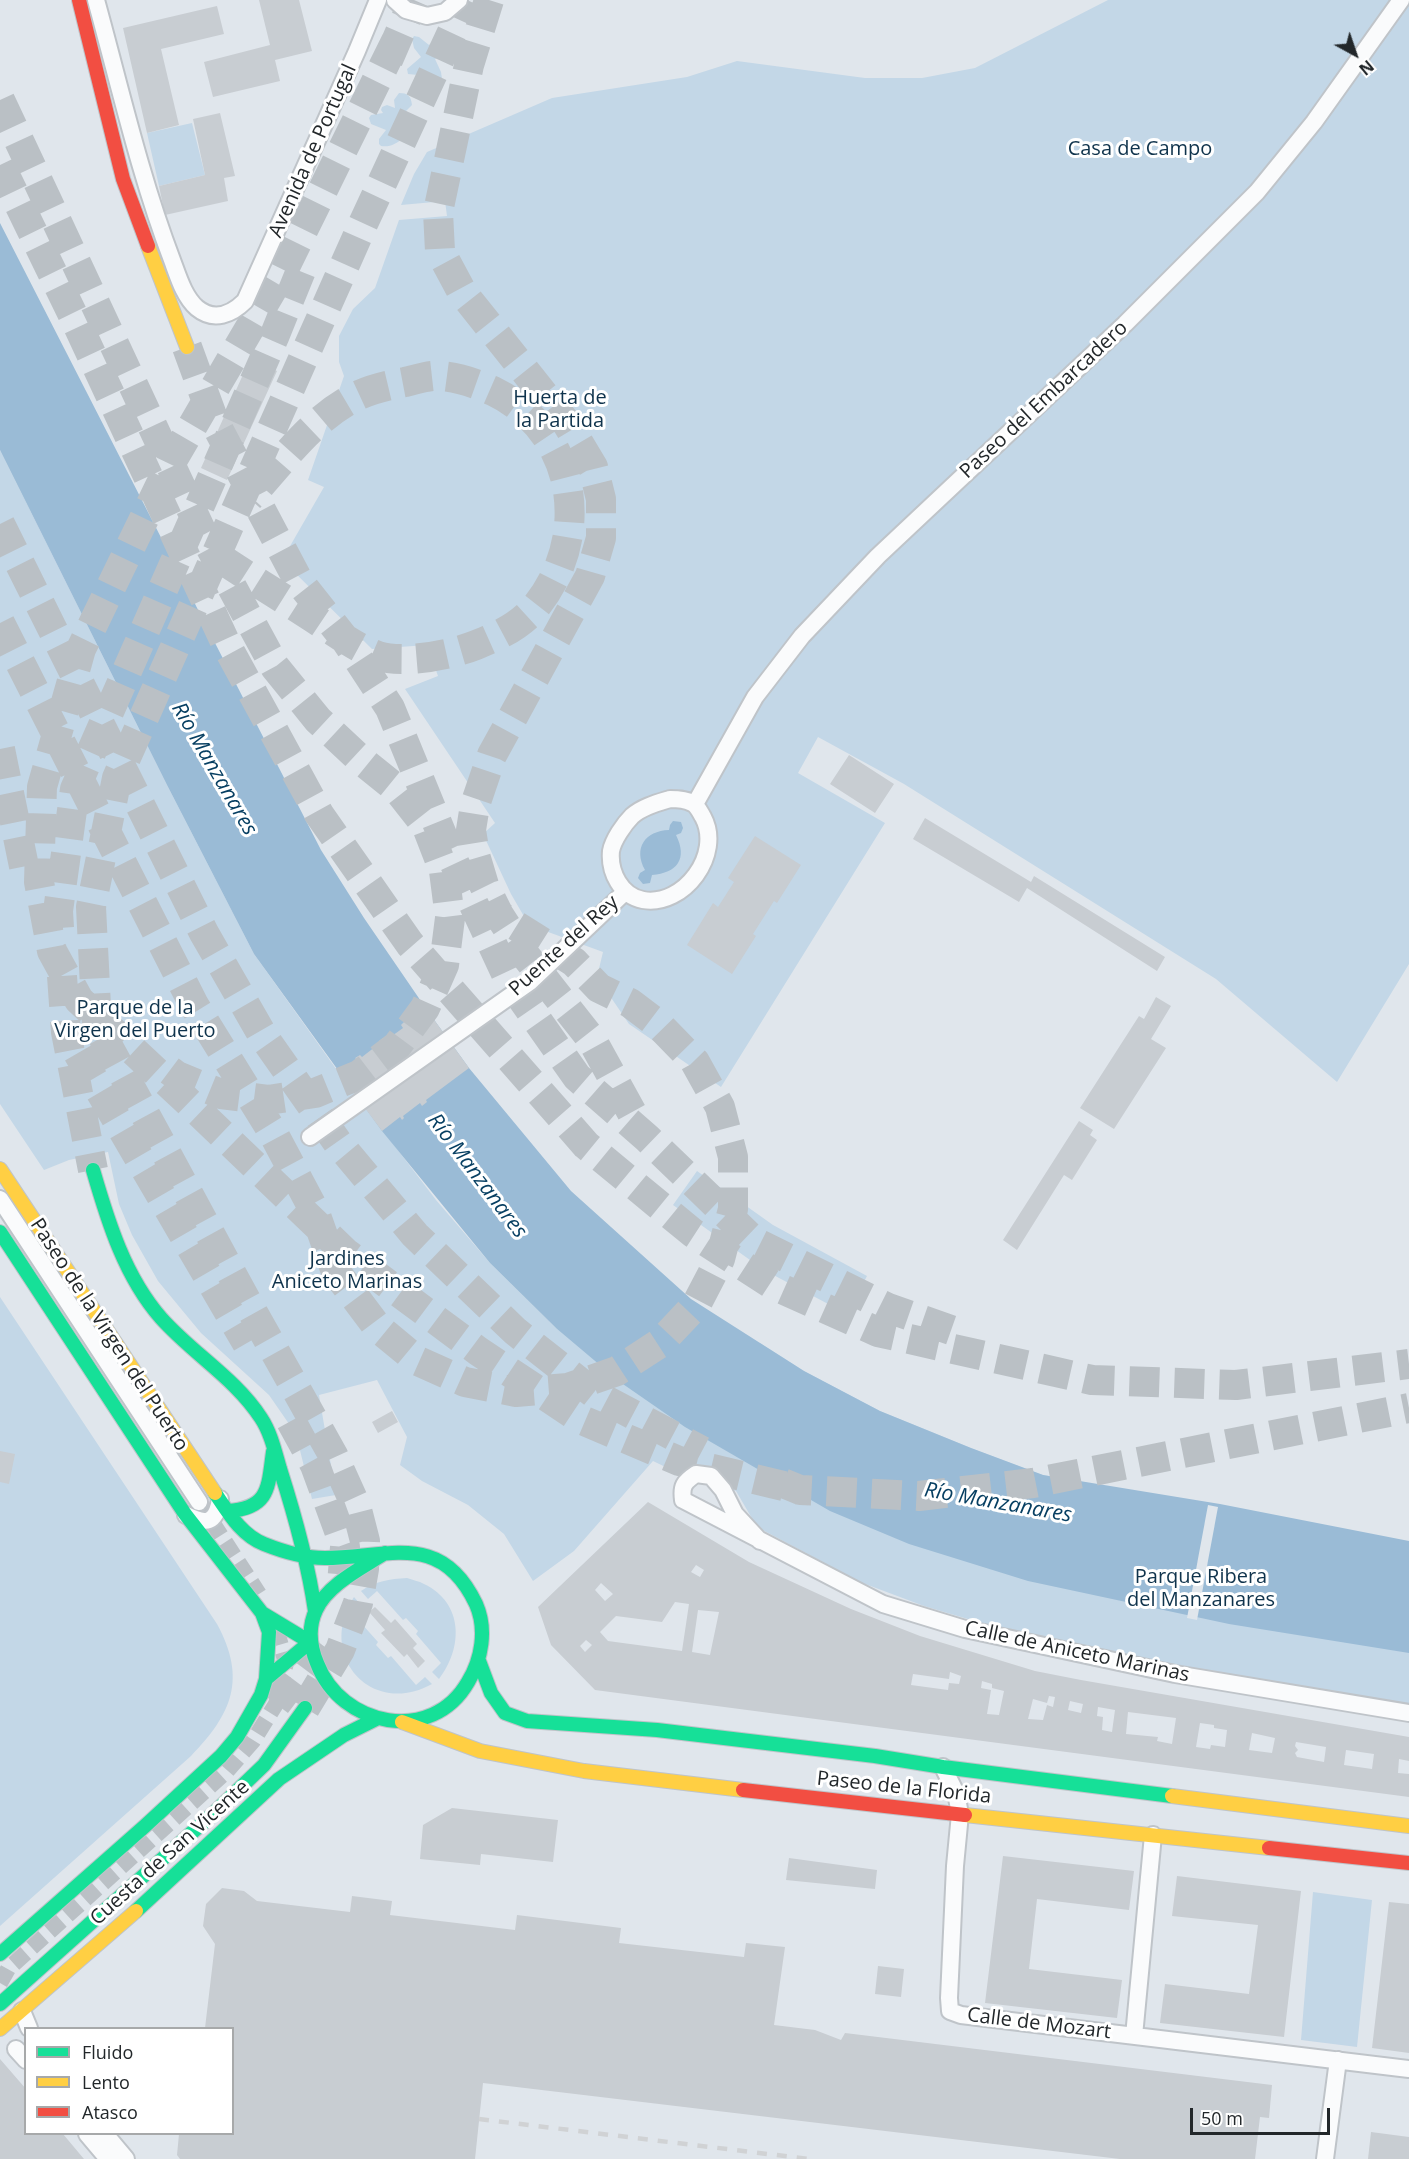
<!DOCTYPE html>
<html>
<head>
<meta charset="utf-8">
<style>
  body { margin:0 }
  #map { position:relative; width:1409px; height:2159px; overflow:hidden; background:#e0e6ec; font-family:"Open Sans",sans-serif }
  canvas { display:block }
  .legend { position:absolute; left:24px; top:2027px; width:210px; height:108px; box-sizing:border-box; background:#fff; border:2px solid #a7a9aa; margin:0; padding:8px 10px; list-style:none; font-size:18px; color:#22272a }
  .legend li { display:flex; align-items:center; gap:12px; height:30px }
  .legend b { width:30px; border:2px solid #a7a9aa }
  .north { position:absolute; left:1325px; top:24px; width:60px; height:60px; -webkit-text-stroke:4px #fff; paint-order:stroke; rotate:140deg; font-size:16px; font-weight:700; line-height:24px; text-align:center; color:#22272a }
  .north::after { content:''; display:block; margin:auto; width:21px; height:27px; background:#22272a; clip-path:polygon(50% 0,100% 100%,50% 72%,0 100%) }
  .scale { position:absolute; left:1190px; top:2108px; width:140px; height:27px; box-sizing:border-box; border:3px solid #22272a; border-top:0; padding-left:8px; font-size:18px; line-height:21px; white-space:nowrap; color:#22272a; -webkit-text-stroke:4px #fff; paint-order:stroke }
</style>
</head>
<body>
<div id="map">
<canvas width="1409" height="2159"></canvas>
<ul class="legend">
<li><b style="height:8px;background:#16e098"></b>Fluido</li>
<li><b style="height:8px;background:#ffcf43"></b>Lento</li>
<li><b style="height:8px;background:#f24e42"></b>Atasco</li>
</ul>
<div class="north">N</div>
<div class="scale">50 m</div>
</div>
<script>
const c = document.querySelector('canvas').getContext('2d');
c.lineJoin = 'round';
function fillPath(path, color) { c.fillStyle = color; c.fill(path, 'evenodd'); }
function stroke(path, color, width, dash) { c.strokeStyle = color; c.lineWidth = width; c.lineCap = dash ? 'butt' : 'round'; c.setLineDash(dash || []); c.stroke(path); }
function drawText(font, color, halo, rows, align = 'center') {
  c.font = font + ' "Open Sans",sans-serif'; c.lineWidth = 6; c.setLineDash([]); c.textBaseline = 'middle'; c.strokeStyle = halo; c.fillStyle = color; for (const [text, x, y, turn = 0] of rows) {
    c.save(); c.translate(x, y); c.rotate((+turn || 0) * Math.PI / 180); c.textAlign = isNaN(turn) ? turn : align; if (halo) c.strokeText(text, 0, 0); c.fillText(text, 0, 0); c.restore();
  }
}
const green = new Path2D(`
  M1108 0H1409V964L1337 1082 1216 979 904 784 818 737 798 773 885 823 721 1087 629 1024 597 977 603 952 529 925 511 894 483 834 495 823 405 689 438 676 427 645 372 649 282 560 324 487 308 480 344 376 339 362V336L353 309 375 288 399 220 447 216 445 201 401 205 414 174 427 152 552 98 687 77 737 61 865 78H922L975 68Z
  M441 34 446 35 447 51 443 56 435 59 441 72 442 79 438 84 434 85 430 82 429 74 427 71 418 75 408 74 407 69 421 57 414 48 412 39 414 36 419 37 429 45Z
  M399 93C408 93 411 96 412 105L406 111 413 118C412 133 396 149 381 146L379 144V139L386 130 371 124 369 118 371 115 383 113 381 110 382 107 387 105 395 108 394 100Z
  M192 123 205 175 159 186 147 133Z
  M0 450 167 785 254 954 339 1073 436 1200 490 1263 556 1328 760 1343 804 1371 880 1411 971 1448 1043 1475 1409 1542V1705L1190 1670 998 1628 924 1606 860 1582 757 1527 736 1491 686 1470 678 1473 653 1461 574 1551 533 1581 504 1534 468 1505 422 1481 400 1465 407 1437 377 1380 319 1395 336 1495 312 1499 296 1434 269 1395 201 1333 158 1281 132 1235 119 1204 108 1152 69 1160 44 1170 0 1104Z
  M697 1171 773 1225 867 1276 847 1314 764 1270 673 1205Z
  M0 1297 217 1624C247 1679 232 1714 191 1756L0 1926Z
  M407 1578C412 1580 419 1581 424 1584 464 1603 463 1648 439 1679L432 1672 441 1663 416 1634 418 1631 406 1618 403 1620 377 1591 368 1599 361 1591C376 1581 389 1579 407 1578Z
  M354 1597 361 1605 352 1613 378 1642 376 1645 388 1658 391 1656 416 1685 425 1677 432 1684C371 1718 316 1655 354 1597Z
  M1313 1892 1372 1900 1357 2047 1301 2040Z`);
const water = new Path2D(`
  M0 223 321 850 364 918 427 1010 469 1068 571 1191 691 1299 804 1371 880 1411 971 1448 1043 1475 1220 1504 1409 1541V1653L1229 1624 1028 1581 909 1544 830 1511 685 1427 620 1382 556 1328 490 1263 382 1131 254 954 167 785 0 450Z
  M673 821 681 822 683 828 681 833 676 835C688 859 677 873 652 875L650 883 643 884 638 878 640 873 645 870C633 848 645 831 669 830L670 825Z`);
const pier = new Path2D(`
  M1208 1505 1218 1507 1197 1620 1187 1618Z`);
const building = new Path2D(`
  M259 0H299L312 51 275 60 280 81 213 97 204 62 270 45Z
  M217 6 224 34 161 49 179 125 147 133 123 28Z
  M220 113 235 176 224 178 228 201 165 215 159 186 205 175 193 119Z
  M250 359 277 371 227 480 201 468Z
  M849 755 894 784 875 813 830 784Z
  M925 818 1031 882 1034 876 1165 957 1157 971 1027 888 1019 902 913 839Z
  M755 836 801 865 777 903 774 901 753 934 756 936 732 974 687 945 713 903 718 907 734 882 728 878Z
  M1156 997 1171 1006 1151 1039 1166 1048 1114 1129 1080 1108 1139 1016 1144 1019Z
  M427 1010 469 1068 426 1100 427 1102 422 1106 420 1103 403 1116 404 1118 402 1120 400 1117 382 1131 339 1073 357 1060 355 1058 360 1055 362 1057 380 1043 379 1041 383 1038 385 1041 403 1028 401 1025 405 1021 407 1024Z
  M1079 1121 1093 1130 1090 1135 1097 1140 1072 1180 1064 1175 1017 1250 1003 1240Z
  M392 1411 398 1422 378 1433 372 1422Z
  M0 1451 15 1454 9 1484 0 1482Z
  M648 1502 749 1562 851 1609 920 1636 1035 1671 1081 1680 1409 1737V1761L1399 1759 1398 1773 1409 1774V1797L595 1690 551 1645 538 1607ZM696 1565 704 1570 700 1577 691 1572ZM601 1583 613 1594 605 1601 595 1590ZM675 1602 689 1604 682 1651 608 1641 600 1632 616 1616 662 1622ZM698 1610 719 1612 710 1655 692 1652ZM586 1640 592 1645 585 1652 580 1646ZM950 1672 961 1676 959 1684 949 1683 948 1690 911 1685 913 1674 949 1679ZM982 1681 992 1684V1688L1004 1691 999 1715 987 1714 991 1690 981 1688ZM1049 1696 1055 1697 1053 1707 1047 1705 1043 1720 1028 1719 1033 1699 1047 1703ZM1070 1701 1083 1704 1081 1713 1068 1710ZM1098 1707 1115 1710 1112 1732 1102 1730 1103 1717 1097 1716ZM1128 1712 1176 1718 1172 1744 1157 1741 1158 1737 1126 1734ZM1200 1723 1214 1725V1728L1227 1730 1225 1747 1211 1745 1210 1749 1196 1747ZM1252 1733 1275 1738 1272 1753 1249 1750ZM1296 1742 1326 1747 1324 1762 1297 1757 1295 1753 1298 1750 1295 1746ZM1346 1750 1374 1754 1372 1769 1344 1765Z
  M375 1607 391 1623 395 1619 417 1644 413 1648 425 1661 418 1668 407 1654 404 1657 381 1633 385 1630 369 1612Z
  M452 1808 558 1820 553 1862 481 1854 480 1865 420 1859 423 1825Z
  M1003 1856 1134 1871 1129 1910 1037 1899 1029 1969 1122 1980 1117 2018 985 2003Z
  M789 1858 877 1870 875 1889 786 1880Z
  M1177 1876 1301 1891 1284 2037 1160 2023 1165 1984 1249 1994 1258 1925 1172 1916Z
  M222 1888 244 1891 257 1901 350 1912 352 1896 392 1901 390 1915 515 1930 517 1915 621 1928 619 1943 744 1957 746 1943 785 1947 774 2025 815 2030 841 2040 845 2033 1272 2085 1269 2118 1260 2117 1255 2159H1120L483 2083 475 2159H180L177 2155 179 2134H232V2028H205L215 1944 203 1926 206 1904Z
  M1389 1902 1409 1904V2053L1372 2048Z
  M878 1966 904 1969 901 1997 875 1994Z
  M0 2059 26 2089V2134H63L84 2159H0Z
  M1371 2132 1409 2137V2159H1368Z`);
const streetTunnel = new Path2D(`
  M199 1502 259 1594
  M0 1983 8 1969 227 1771 253 1741 276 1704 286 1663 275 1625`);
const highwayTunnel = new Path2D(`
  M489 0 469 65 438 212 440 251 462 292 568 425 593 467 601 499V538L590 576 492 755 475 805 471 830 475 855 484 885 499 915 525 955 592 1040 636 1120
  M396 41 283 271 172 461 81 649 42 787 39 882 52 951 79 1000 182 1096 346 1253 478 1351 582 1420 679 1461 800 1490
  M388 60 414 0
  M0 100 200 528 275 667 318 720 361 760 398 790 427 827 444 871 450 918 444 965 425 1008 397 1046 359 1075 315 1093 268 1100 221 1094 177 1076 169 1070
  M0 165 73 315 228 648 319 814 410 944 586 1145 693 1233 773 1285 878 1332 1092 1380 1236 1385 1409 1364
  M187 347 214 421 298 580 347 642 390 708 447 847 509 980 577 1077 647 1138 755 1242 888 1308 962 1334
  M0 524 204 933 263 1036 338 1143 415 1235 515 1331 596 1395 702 1451
  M220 558C250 578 281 597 312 617 332 630 354 647 378 656 404 664 451 655 476 645 496 637 518 627 533 610 593 540 579 432 493 391 475 383 452 375 432 376 423 377 414 380 405 382 389 385 371 389 357 396 313 417 281 463 249 498
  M0 623 194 1005 272 1131 314 1210 336 1272 378 1328 418 1361 465 1382 516 1392 568 1388 617 1371 660 1343 696 1305 720 1259 733 1209V1157L720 1107 695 1062 659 1025 630 1003 599 988 574 962 499 915
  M0 749 27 881
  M59 928 58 911 75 789 274 337 302 268
  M62 976 66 1032 93 1170
  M78 1053 247 1343
  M291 1421 315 1465 345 1547 342 1584
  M783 1483 800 1490 919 1496 1033 1483 1409 1408
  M276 1704 322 1643
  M305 1708 340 1650 358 1603 364 1569 365 1541 356 1506 333 1455 247 1302 97 1026 91 907 117 778 362 226 467 0`);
const street = new Path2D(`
  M96 0C120 87 140 176 172 260 178 276 184 297 197 308 214 322 232 314 245 301L357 51 378 0
  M395 0 406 10 427 16 445 12 459 0
  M670 799C677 799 685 799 692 803 697 805 700 812 703 817 723 854 684 907 643 900 621 896 609 872 611 851 613 840 624 824 632 816 642 807 657 803 670 799Z
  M695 804 755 697 802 636 878 556 1125 324 1257 192 1314 122 1401 0
  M310 1137 530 982 625 892
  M0 1199 199 1502
  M186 1515C206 1525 216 1524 220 1499
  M760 1541 735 1514 723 1490 711 1476 696 1474C684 1482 681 1486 683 1500L883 1604 965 1629 1175 1674 1409 1713
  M943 1767 956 1793 960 1814 955 1866 949 1998 950 2011 961 2015 1409 2069
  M22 2011 29 2028
  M1134 2036 1153 1835
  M16 2049 26 2060
  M87 2134 108 2159
  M105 2134 126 2159
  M1325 2159 1338 2060`);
const fast = new Path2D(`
  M93 1170C108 1222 125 1277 161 1318 193 1354 235 1378 261 1418 271 1433 275 1452 280 1469 295 1516 308 1562 315 1611
  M0 1232 185 1514 262 1613 310 1642
  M215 1493C228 1512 241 1535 264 1544 284 1552 304 1558 325 1558 388 1558 441 1530 476 1604 487 1629 482 1659 468 1682 432 1745 341 1727 317 1663 310 1646 308 1627 316 1610 328 1584 362 1568 385 1553
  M228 1511C270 1508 268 1487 273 1452
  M479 1661 491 1693 505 1713 527 1721 657 1730 875 1756 943 1767 1172 1796
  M266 1679 310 1642
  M136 1911 279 1779 344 1735 376 1719
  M0 1954 145 1826 221 1756 237 1737 261 1695 266 1679 269 1632 262 1613
  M0 2004 215 1812 264 1765 305 1708`);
const slow = new Path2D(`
  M148 246 187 347
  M0 1169 215 1493
  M402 1722 480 1751 584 1771 743 1790
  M1172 1796 1409 1826
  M965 1815 1269 1848
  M0 2029 136 1911`);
const jam = new Path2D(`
  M79 0 123 179 148 246
  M743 1790 965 1815
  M1269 1848 1409 1863`);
const rail = new Path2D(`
  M479 2119 809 2159`);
const parkNames = [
  ["Casa de Campo",1140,149],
  ["Huerta de",560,398],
  ["la Partida",560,421],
  ["Parque de la",135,1008],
  ["Virgen del Puerto",135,1031],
  ["Jardines",347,1259],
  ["Aniceto Marinas",347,1282],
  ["Parque Ribera",1201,1577],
  ["del Manzanares",1201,1600]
];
const streetNames = [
  ["Avenida de Portugal",313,151,-66],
  ["Paseo del Embarcadero",1044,400,-43],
  ["Puente del Rey",564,946,-42],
  ["Paseo de la Virgen del Puerto",109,1335,57],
  ["Calle de Aniceto Marinas",1077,1652,12],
  ["Paseo de la Florida",904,1788,6],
  ["Cuesta de San Vicente",170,1853,-42],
  ["Calle de Mozart",1039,2024,7]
];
const waterNames = [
  ["Río Manzanares",214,769,60],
  ["Río Manzanares",477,1176,53],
  ["Río Manzanares",998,1503,10]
];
fillPath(green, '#c3d7e7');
fillPath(water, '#9abbd6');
fillPath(pier, '#e0e6ec');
fillPath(building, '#c8cdd2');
stroke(streetTunnel, '#bac0c5', 16, [16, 8]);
stroke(highwayTunnel, '#bac0c5', 30, [30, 15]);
stroke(street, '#bfc4c9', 20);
stroke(fast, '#bfc4c9', 16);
stroke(slow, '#bfc4c9', 16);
stroke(jam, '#bfc4c9', 16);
stroke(street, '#fafbfc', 16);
stroke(fast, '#16e098', 14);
stroke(slow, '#ffcf43', 14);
stroke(jam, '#f24e42', 14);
stroke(rail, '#d0d2d4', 4.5, [10, 10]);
drawText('20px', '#0f334c', '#fff', parkNames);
drawText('20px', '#22272a', '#fff', streetNames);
drawText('italic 21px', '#073f62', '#fff', waterNames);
</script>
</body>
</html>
